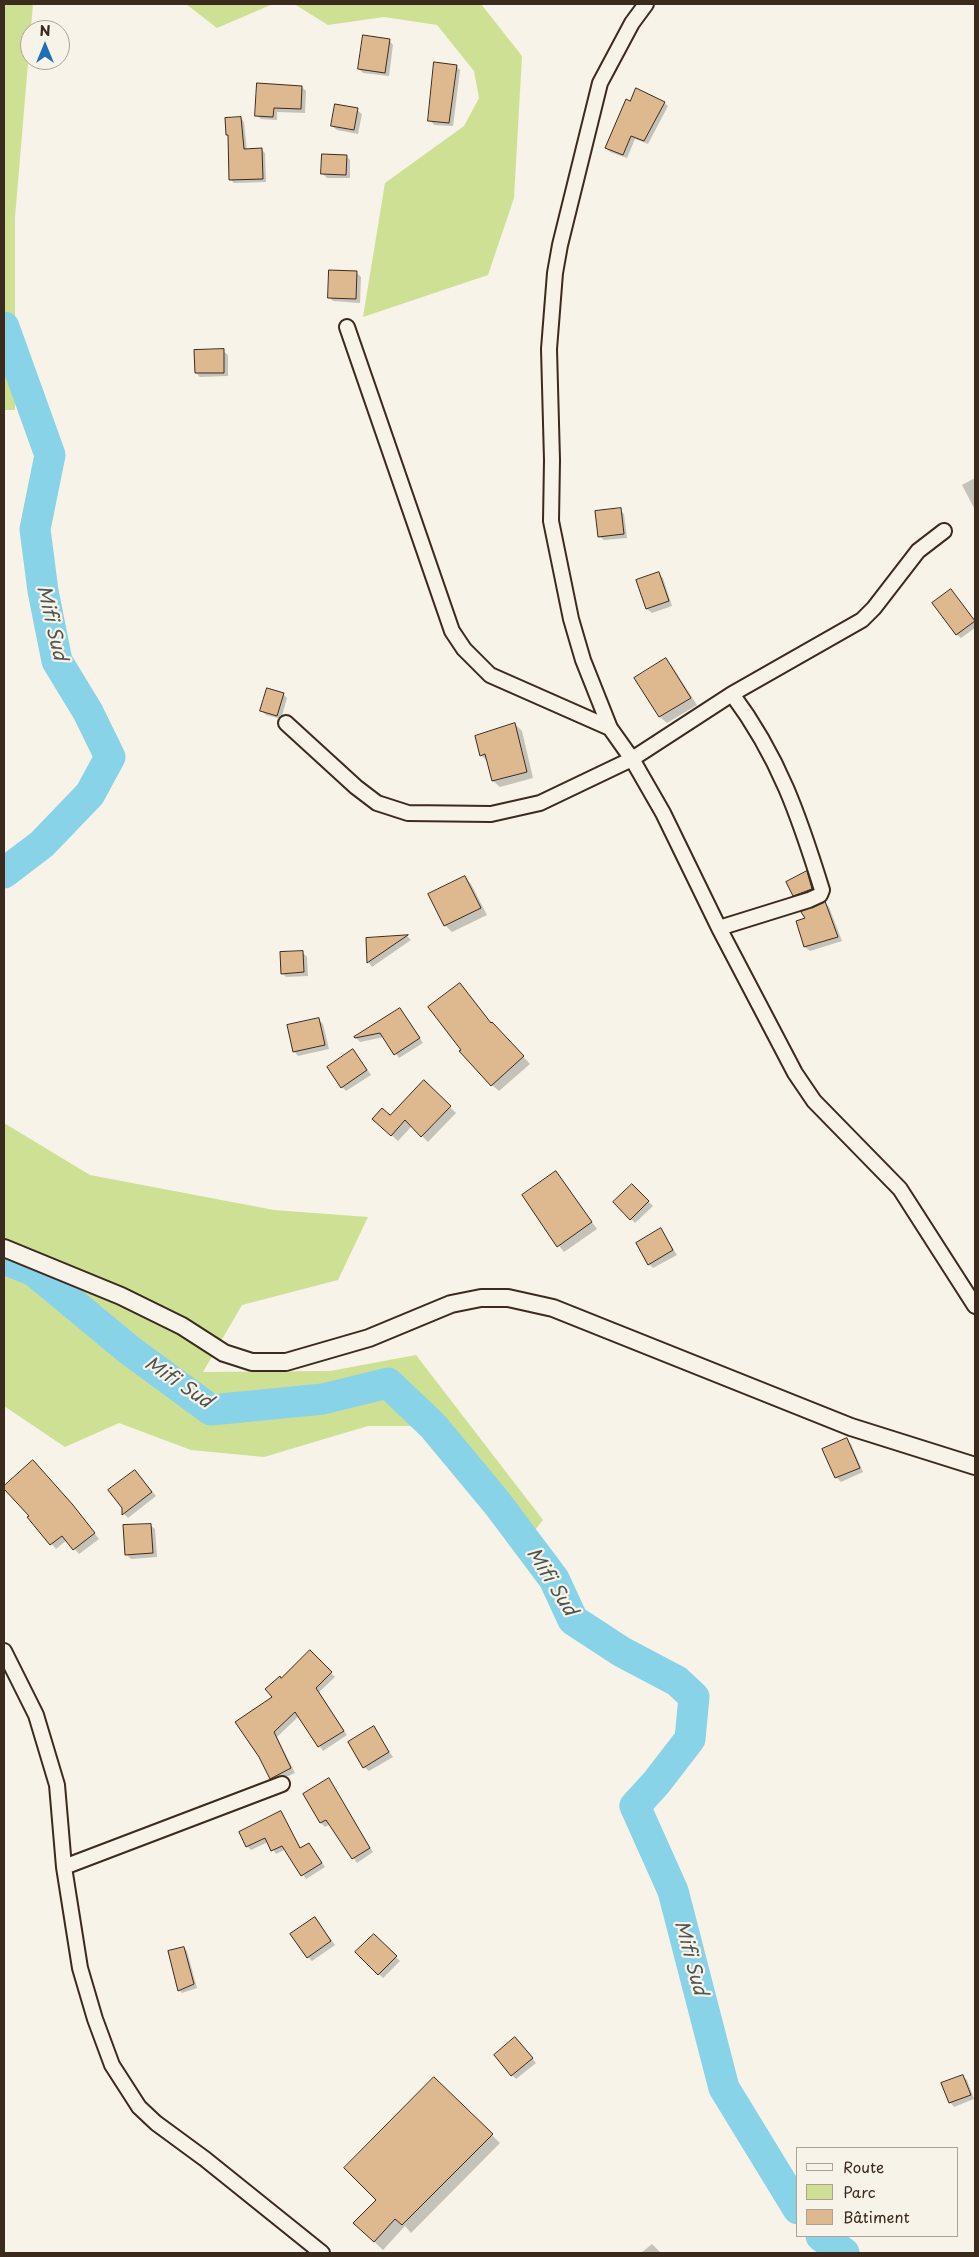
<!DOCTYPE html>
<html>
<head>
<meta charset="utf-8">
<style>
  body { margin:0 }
  #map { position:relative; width:979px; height:2257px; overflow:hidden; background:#f7f3e8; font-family:"Playpen Sans",sans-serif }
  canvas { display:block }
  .frame { position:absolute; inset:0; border:5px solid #3b2a1e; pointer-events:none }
  .legend { position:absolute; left:796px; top:2147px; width:162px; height:90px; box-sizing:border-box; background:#f7f3e8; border:1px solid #aca397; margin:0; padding:6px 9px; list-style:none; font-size:15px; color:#3b2a1e }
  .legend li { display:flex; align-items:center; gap:10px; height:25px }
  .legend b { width:25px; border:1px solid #aca397 }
  .north { position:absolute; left:20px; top:20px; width:50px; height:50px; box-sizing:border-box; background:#f7f3e8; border:1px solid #aca397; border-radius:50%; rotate:0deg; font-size:14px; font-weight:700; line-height:20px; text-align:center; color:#3b2a1e }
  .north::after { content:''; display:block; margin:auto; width:18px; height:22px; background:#1f6fb2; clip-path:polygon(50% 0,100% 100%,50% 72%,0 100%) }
</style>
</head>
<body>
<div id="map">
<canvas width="979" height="2257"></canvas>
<div class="frame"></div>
<ul class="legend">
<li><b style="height:6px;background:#f7f3e8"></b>Route</li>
<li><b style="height:14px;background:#cee094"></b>Parc</li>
<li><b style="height:14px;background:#deb98f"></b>Bâtiment</li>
</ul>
<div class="north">N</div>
</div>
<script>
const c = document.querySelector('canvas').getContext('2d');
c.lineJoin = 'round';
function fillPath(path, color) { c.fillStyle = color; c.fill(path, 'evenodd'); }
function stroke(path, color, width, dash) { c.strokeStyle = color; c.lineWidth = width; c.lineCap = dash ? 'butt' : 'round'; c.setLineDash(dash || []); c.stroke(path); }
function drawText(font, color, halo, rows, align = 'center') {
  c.font = font + ' "Playpen Sans",sans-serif'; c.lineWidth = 4.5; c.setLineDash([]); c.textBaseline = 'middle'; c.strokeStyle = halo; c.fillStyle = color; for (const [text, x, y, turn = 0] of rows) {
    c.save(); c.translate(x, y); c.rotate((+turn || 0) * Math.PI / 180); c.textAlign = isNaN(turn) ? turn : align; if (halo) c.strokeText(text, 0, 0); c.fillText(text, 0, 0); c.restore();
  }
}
const green = new Path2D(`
  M4 4H33L15 217V410H4Z
  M186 4H273L217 28Z
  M294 4H481L522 56 514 198 488 275 363 317 385 183 464 126 479 98 474 71 437 25 384 17 328 25Z
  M4 1123 90 1175 274 1210 368 1217 338 1280 242 1305 203 1372 330 1371 416 1355 543 1520 517 1552 420 1426H368L264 1457 191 1450 119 1423 65 1447 4 1406Z`);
const shadow = new Path2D(`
  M389 40 393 45 389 76 363 73 359 69Z
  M456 66 460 70 453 126 434 125 430 120Z
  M302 87 306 91 305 113 277 112V120L261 119 256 115Z
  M630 102 664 103 668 106 648 144 635 139 627 158 610 152 606 148Z
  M357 110 362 114 358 134 337 130 332 126Z
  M241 118 244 122 247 150 261 149 265 153 266 182 234 183 230 179 228 135Z
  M346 156 350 160V178H327L323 174Z
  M357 273 361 277 360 303 333 301 329 297Z
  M223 351 228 355V376L200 377 196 373Z
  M975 478V510L962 485Z
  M620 510 624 514 627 538 604 540 599 536Z
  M658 574 663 578 672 606 652 613 647 609 638 581Z
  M955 595 975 622V628L961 638 956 634Z
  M666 660 672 666 697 705 667 723 660 717 636 678Z
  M283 694 287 698 281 719 266 715 261 710Z
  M515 724 522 731 533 778 500 787 493 781 488 762 481 755Z
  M807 873 811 877 816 893 798 899 794 895Z
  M465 877 471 884 487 915 452 932 445 925Z
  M825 903 829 907 842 941 810 951 805 947 797 922 806 919Z
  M407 936 411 940 372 967 369 963 367 939Z
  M303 953 307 957 308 976 286 977 282 973Z
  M460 985 492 1024 530 1064 499 1091 492 1085Z
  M400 1009 423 1043 399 1058 384 1037 360 1042 356 1038Z
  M319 1020 323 1024 329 1049 298 1056 294 1051Z
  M357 1055 371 1075 346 1091 342 1087Z
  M424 1082 456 1113 428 1142 412 1126 398 1141 380 1125Z
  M561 1179 597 1229 564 1252 538 1219Z
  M632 1185 653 1206 635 1223 615 1202Z
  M661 1230 677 1255 653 1268 649 1264Z
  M847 1439 851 1444 863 1472 841 1482 837 1478 824 1449Z
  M135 1471 156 1496 128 1518 124 1514 123 1508Z
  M78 1512 99 1539 79 1554 67 1540 56 1549 29 1517Z
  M150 1525 155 1529 157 1557 131 1559 126 1554Z
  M310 1652 335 1677 319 1692 347 1735 323 1751 299 1716 277 1737 295 1773 275 1782 271 1778 274 1697 282 1680Z
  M373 1728 393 1757 369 1771 364 1767Z
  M329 1780 373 1852 357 1863 330 1824 325 1827 321 1823 304 1794Z
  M281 1813 301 1849 309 1844 325 1867 306 1879 286 1849 276 1854 268 1842 251 1850 247 1846Z
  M319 1923 335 1945 312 1961 308 1957Z
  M374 1936 400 1961 383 1978 357 1952Z
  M184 1948 187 1951 197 1988 182 1993 179 1990Z
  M520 2043 536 2063 516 2079 512 2075Z
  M962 2076 967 2080 974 2099 954 2107 950 2102Z
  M434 2079 500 2143 411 2233 405 2226 383 2250 364 2232Z
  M652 2244 661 2253H641Z`);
const river = new Path2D(`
  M4 327 50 455 35 529 43 591 57 661 88 712 110 757 90 794 42 844 4 873
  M4 1259 34 1271 128 1349 211 1410 323 1399 388 1383 433 1426 497 1503 554 1579 573 1620 622 1652 677 1681 694 1697 690 1739 656 1783 635 1806 673 1891 724 2088 798 2209
  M821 2236 844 2253`);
const building = new Path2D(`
  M363 35 390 39 385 73 358 69Z
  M434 62 457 65 449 123 428 121Z
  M257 83 302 86 301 109 274 108 273 117 255 116Z
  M636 88 665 102 644 141 631 136 623 155 605 148 626 99 630 101Z
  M335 104 358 108 354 130 331 126Z
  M241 117 244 149 262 148 263 179 229 180 228 135H226L225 118Z
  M322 154 347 155 346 175 321 174Z
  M329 270 357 271 356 299 328 298Z
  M224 349V373H195L194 350Z
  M621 508 624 534 598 537 595 511Z
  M659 572 669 601 646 609 636 580Z
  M951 589 975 621 956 635 932 603Z
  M666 658 691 698 659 717 634 678Z
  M267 688 284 693 277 716 260 711Z
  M515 723 527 772 492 781 485 754 480 756 475 736Z
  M807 871 812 889 793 896 786 882Z
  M465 876 481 908 444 926 428 894Z
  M825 901 838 937 804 947 796 921 805 918 801 912Z
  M408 935 367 963 366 938Z
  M303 951 304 972 281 974 280 952Z
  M460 983 491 1023 492 1022 524 1056 491 1086 459 1051 461 1050 428 1007Z
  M400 1008 420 1038 394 1055 380 1033 355 1038 354 1037Z
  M319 1018 325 1045 293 1052 287 1025Z
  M353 1049 367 1070 341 1088 327 1067Z
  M424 1080 451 1106 421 1137 405 1120 391 1136 372 1119 382 1108 390 1115Z
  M556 1171 592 1222 557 1247 522 1195Z
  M632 1184 649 1201 630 1220 613 1202Z
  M661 1228 673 1250 648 1265 636 1243Z
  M847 1438 860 1468 835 1478 822 1449Z
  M33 1460 73 1505 95 1533 73 1550 62 1536 50 1545 27 1517 29 1516 4 1489V1486Z
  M135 1470 152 1492 122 1515V1508L108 1490Z
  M151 1524 153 1553 125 1555 123 1525Z
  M310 1650 332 1672 316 1688 344 1731 318 1747 295 1712 274 1732 291 1768 270 1779 259 1757 235 1722 272 1697 265 1689 280 1676 281 1678Z
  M374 1726 389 1752 363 1768 348 1742Z
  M329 1778 370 1848 352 1859 326 1820 320 1823 303 1794Z
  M281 1811 300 1848 309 1843 322 1863 301 1876 282 1846 271 1851 265 1838 246 1847 239 1832Z
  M315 1917 331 1941 307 1958 290 1934Z
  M374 1934 397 1956 378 1975 355 1952Z
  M184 1947 194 1984 178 1991 168 1951Z
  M515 2037 533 2058 511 2076 494 2055Z
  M963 2075 971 2095 949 2103 941 2083Z
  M434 2077 493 2134 402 2225 395 2219 374 2242 353 2223 376 2200 344 2168Z`);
const minor = new Path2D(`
  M646 4 632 23 600 83 560 245 555 273 549 349 552 460 551 521 571 619 583 660 610 728 632 759 663 813 719 928 795 1073 814 1101 900 1189 975 1306
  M347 327 452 631 464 649 490 675 610 728
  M286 723 356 787 377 803 408 813 491 814 540 803 632 759 732 694 862 620 874 608 918 551 944 531
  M719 928 809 900 820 895 822 890C799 816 779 757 732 694
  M4 1651 36 1715 57 1785 64 1867 80 1968 95 2019 112 2065 139 2107 156 2123 205 2159 322 2253
  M64 1867 282 1784`);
const tertiary = new Path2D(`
  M4 1248 121 1296 182 1326 224 1353 252 1362H286L369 1338 451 1304 481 1298H508L553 1308 851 1427 975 1466`);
const waterNames = [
  ["Mifi Sud",51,623,77],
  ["Mifi Sud",178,1383,34],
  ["Mifi Sud",551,1582,58],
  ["Mifi Sud",690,1958,75]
];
fillPath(green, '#cee094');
fillPath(shadow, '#0003');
stroke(river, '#88d3e8', 31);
fillPath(building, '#deb98f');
stroke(building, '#3b2a1e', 1);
stroke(minor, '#3b2a1e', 18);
stroke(tertiary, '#3b2a1e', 20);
stroke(minor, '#f7f3e8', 14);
stroke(tertiary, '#f7f3e8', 16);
drawText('italic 19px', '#4e5450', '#f7f3e8', waterNames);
</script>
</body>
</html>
